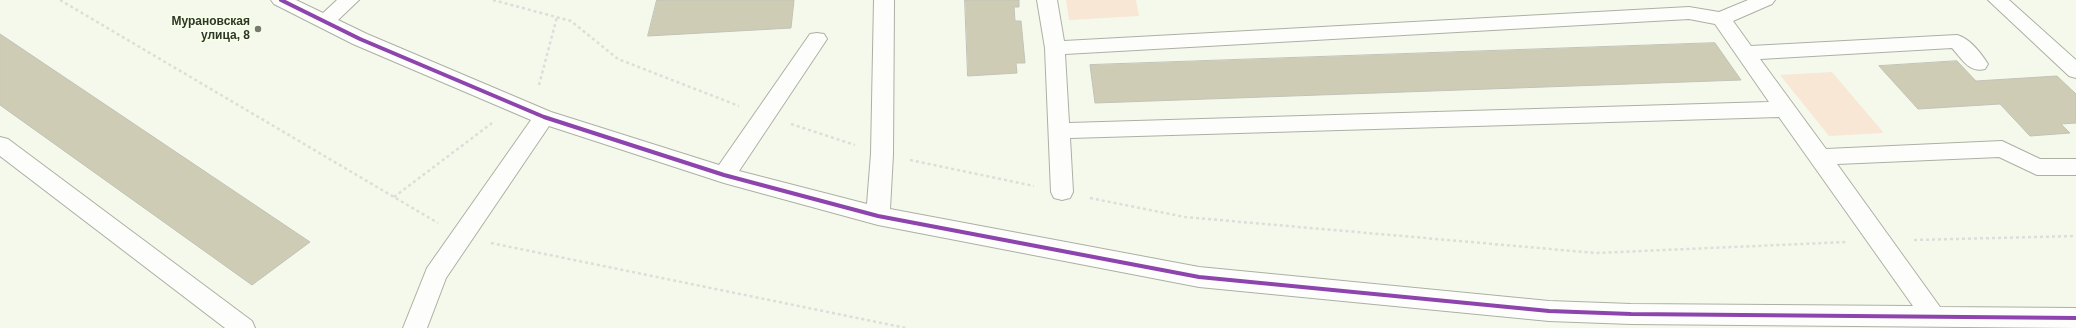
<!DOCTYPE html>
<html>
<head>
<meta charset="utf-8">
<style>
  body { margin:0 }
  canvas { display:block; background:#f4f9eb }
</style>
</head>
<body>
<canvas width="2076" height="328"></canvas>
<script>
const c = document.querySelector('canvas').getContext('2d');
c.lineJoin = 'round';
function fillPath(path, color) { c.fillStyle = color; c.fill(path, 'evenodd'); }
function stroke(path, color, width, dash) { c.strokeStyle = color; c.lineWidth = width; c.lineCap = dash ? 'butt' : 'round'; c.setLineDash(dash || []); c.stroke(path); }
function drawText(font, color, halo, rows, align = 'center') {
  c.font = font + ' Arial,sans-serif'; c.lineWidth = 3.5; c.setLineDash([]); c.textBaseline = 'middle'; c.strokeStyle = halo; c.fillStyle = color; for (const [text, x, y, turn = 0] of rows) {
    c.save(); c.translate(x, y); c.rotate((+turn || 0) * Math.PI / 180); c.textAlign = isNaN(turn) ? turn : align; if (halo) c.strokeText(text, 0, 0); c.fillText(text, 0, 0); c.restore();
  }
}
const green = new Path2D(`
  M1066 0H1136L1139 16 1069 20Z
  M1832 72 1883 132V133L1829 136 1780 75Z`);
const building = new Path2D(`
  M657 0H794L791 28 648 36Z
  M965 0H1019V7H1014L1015 21H1021L1025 63H1016L1017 73 968 76Z
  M0 34 310 242 252 285 0 105Z
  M1715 43 1741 80 1095 103 1090 65Z
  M1957 61 1976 81 2057 76 2076 94V123L2061 124 2070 133 2030 136 2000 104 1918 109 1879 66Z`);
const path = new Path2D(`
  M60 0 438 223
  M493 0 571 21 618 59 739 106
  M539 85 557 17
  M791 124 855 145
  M910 160 1034 186
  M394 197 492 123
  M1090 198 1185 217 1596 253 1847 242
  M1914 240 2076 236
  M491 243 906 328`);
const minor = new Path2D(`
  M271 0H296L323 13 337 0H359L338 20 367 34 551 112 719 165 810 34 817 33 824 34 827 39 739 171 867 204 871 154 874 0H894L893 154 890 209 1199 267 1549 301 1631 304 1913 306 1779 117 1070 138 1073 192 1070 198 1062 200 1054 198 1051 192 1045 48 1037 0H1057L1064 41 1689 7 1719 12 1748 0H1775L1772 4 1733 21 1751 46 1957 35C1969 38 1981 53 1988 64L1985 69C1969 73 1962 59 1952 48L1760 59 1826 149 2002 141 2040 159H2076V175H2037L1999 157 1837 164 1940 307 2076 308V328L1631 324 1549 321 1199 287 878 225 724 183 549 126 446 278 427 328H403L427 268 531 120 353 44 274 4ZM1689 19 1715 24 1769 102 1069 123 1065 54Z
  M1988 0H2009L2076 60V78L2069 76Z
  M0 137 8 139 252 321 255 328H225L0 156Z`);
const bus1 = new Path2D(`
  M281 0 360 39 544 117 724 175 878 216 1199 277 1549 311 1631 314 2076 318`);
const markers = [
  [258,29,4,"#757a6e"]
];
const poiNames = [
  ["Мурановская",250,22],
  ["улица, 8",250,36]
];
fillPath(green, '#f8e7d4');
fillPath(building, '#cfccb6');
stroke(building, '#c2c3b6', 1);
stroke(minor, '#acb0a4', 2);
stroke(path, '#dcdeda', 2.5, [3, 3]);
fillPath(minor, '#fdfefc');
stroke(bus1, '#8e44ad', 4);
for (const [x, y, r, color] of markers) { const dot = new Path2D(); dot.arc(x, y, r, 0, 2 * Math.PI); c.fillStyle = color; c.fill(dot); stroke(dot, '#f5ffe5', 1.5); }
drawText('bold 12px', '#31362a', '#f5ffe5', poiNames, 'right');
</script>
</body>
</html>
